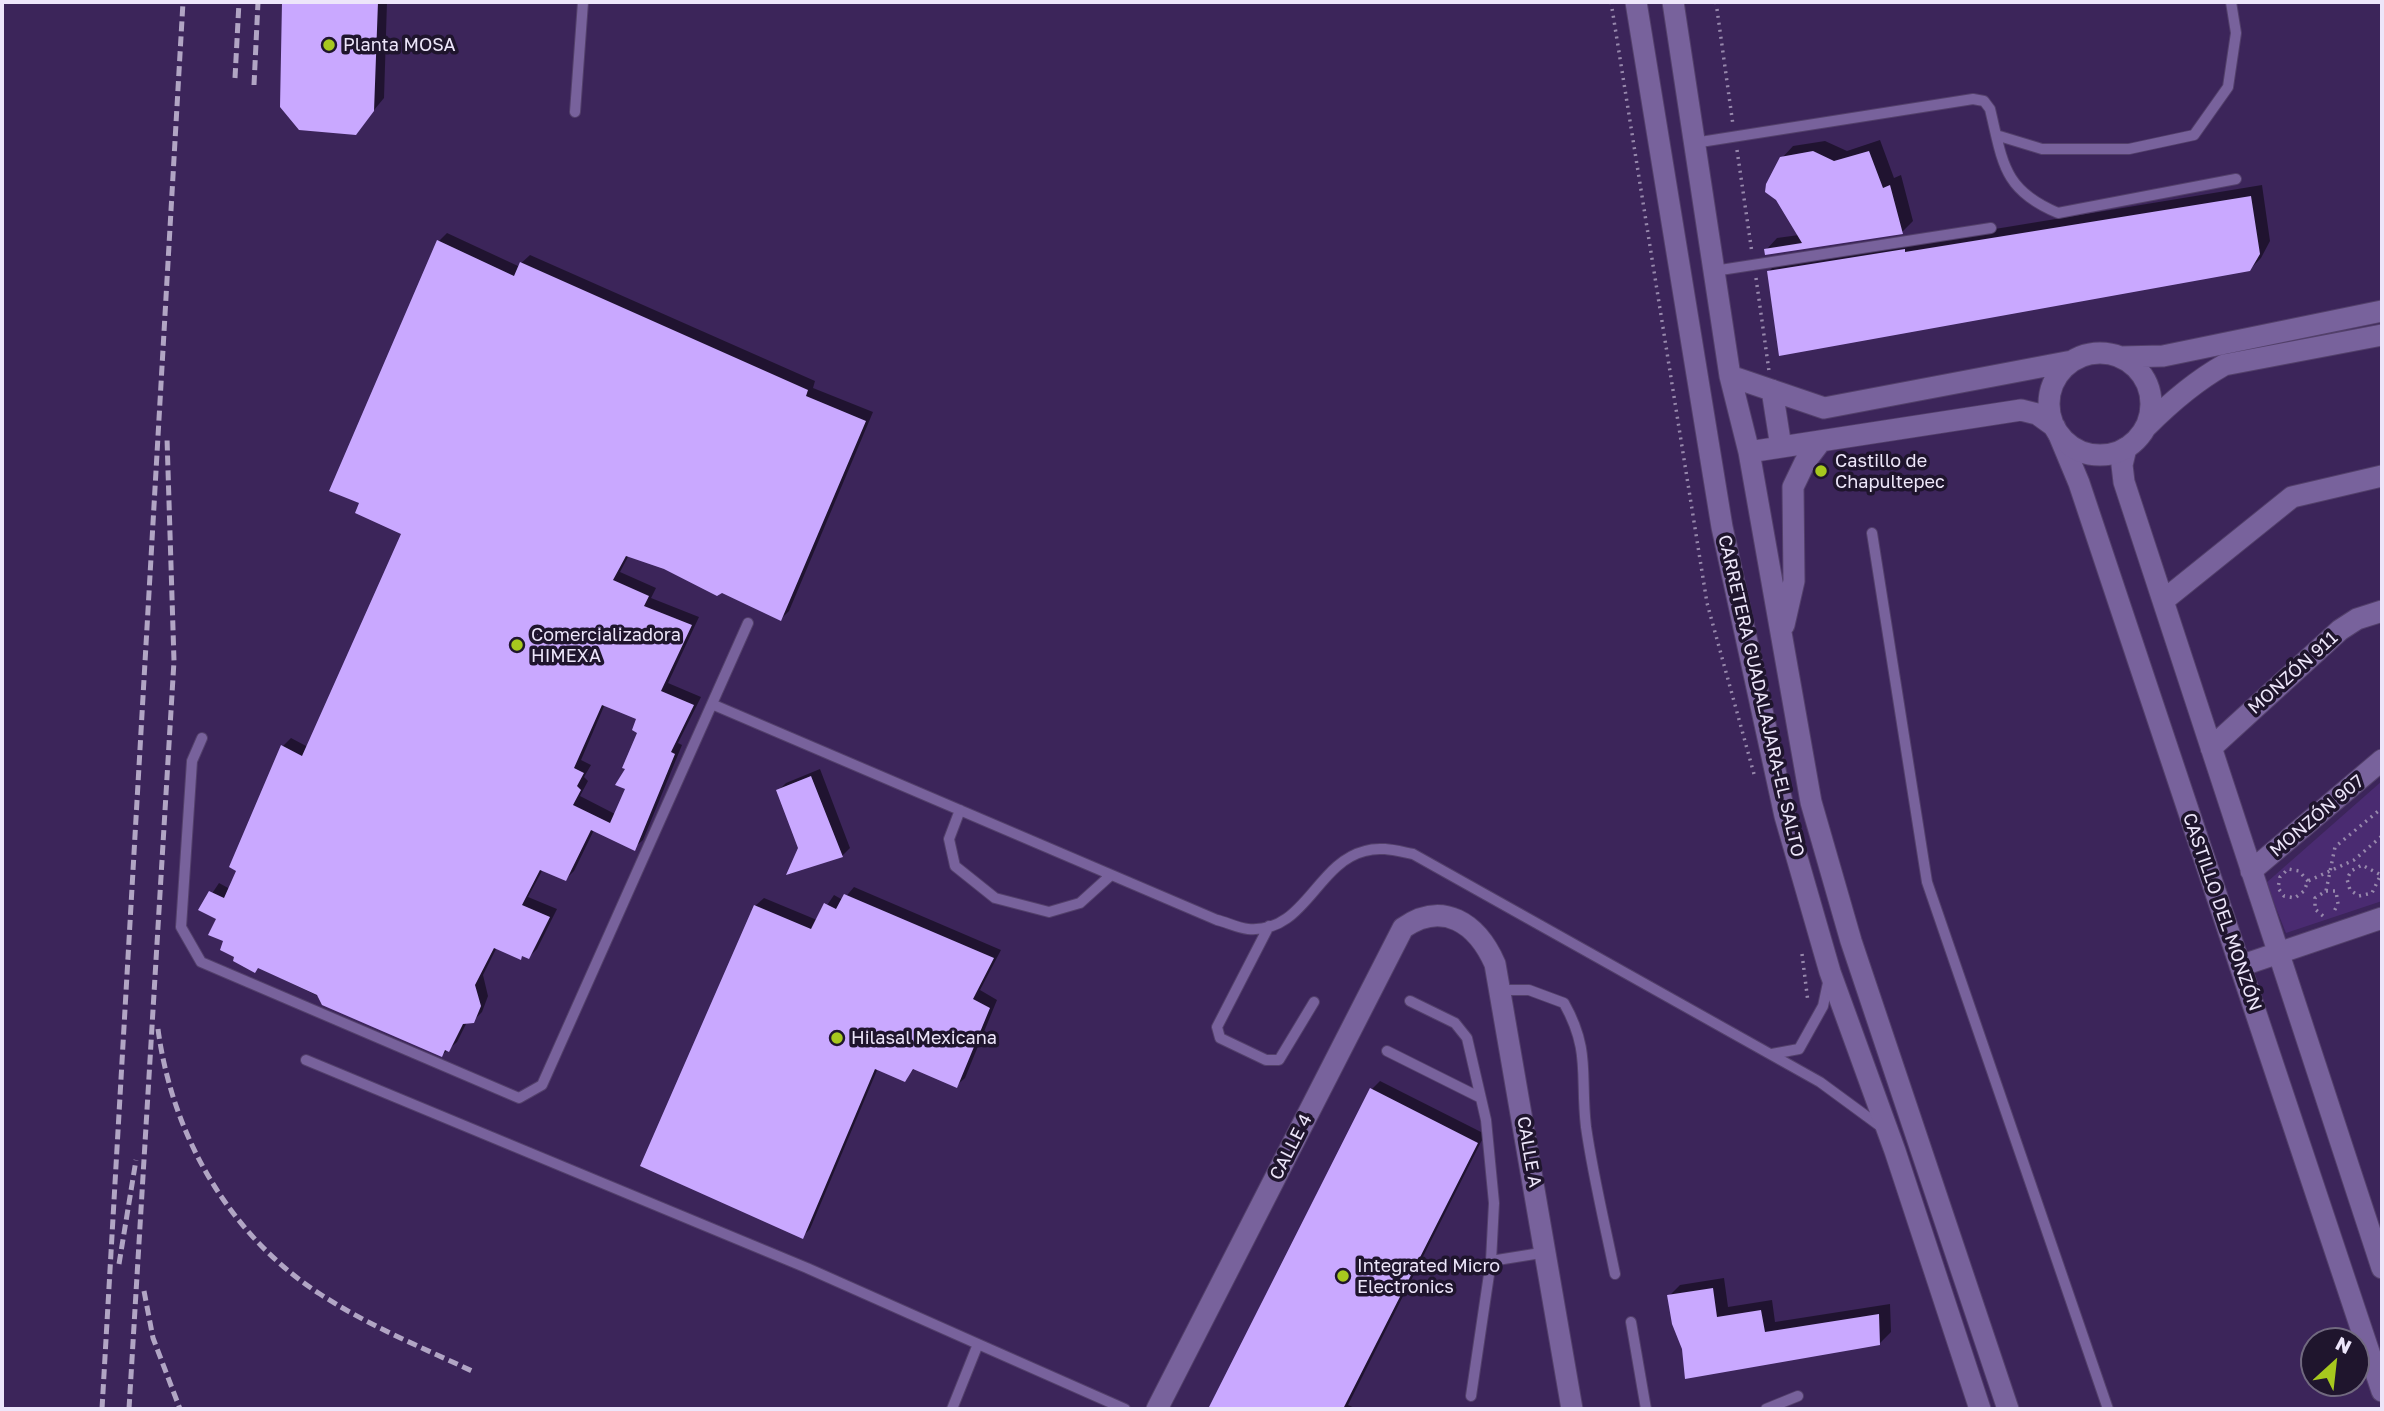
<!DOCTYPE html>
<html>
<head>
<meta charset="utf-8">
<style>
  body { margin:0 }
  #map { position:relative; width:2384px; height:1411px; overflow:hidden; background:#3c255a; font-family:"Golos Text",sans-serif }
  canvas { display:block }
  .frame { position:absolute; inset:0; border:4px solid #ede6fa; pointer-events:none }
  .north { position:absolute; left:2300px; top:1327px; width:70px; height:70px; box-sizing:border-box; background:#1f152d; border:2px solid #71697f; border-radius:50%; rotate:27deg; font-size:19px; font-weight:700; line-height:28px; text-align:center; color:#ede6fa }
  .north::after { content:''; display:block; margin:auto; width:24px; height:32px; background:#a7c81e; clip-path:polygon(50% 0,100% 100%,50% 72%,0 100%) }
</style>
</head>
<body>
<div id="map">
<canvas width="2384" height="1411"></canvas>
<div class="frame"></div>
<div class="north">N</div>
</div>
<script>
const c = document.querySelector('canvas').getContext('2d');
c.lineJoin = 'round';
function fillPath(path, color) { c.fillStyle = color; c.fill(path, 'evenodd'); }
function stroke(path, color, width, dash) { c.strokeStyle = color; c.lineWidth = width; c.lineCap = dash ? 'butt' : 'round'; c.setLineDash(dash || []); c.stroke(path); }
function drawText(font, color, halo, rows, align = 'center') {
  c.font = font + ' "Golos Text",sans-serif'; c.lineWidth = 7; c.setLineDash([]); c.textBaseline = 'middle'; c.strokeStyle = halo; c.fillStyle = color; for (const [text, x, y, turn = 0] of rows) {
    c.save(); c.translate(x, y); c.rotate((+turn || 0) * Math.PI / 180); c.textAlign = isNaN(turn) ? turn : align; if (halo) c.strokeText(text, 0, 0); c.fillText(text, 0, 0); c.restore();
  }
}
const green = new Path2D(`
  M2382 781V901L2286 933 2266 883Z`);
const shadow = new Path2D(`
  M284 2H387L384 98 355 133 281 106Z
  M1880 140 1894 178 1901 175 1913 221 1902 232 1766 250 1777 238 1799 235 1782 158 1793 146 1825 141 1847 151Z
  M2262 185 2270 241 2261 258 2249 270 1769 271 1780 260 1916 242Z
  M447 233 518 266 530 255 815 381 813 388 873 412 789 611 781 619 722 591 629 555 620 572 656 588 651 598 699 617 668 683 701 697 678 743 682 745 643 840 634 848 594 830 574 871 566 879 543 869 528 897 557 909 537 949 529 957 523 955 520 958 497 947 483 975 488 996 482 1012 473 1021 467 1022 457 1042 442 1055 236 957 226 940 218 918 201 910 219 883 230 889 239 871 231 866 283 746 291 738 308 747 403 533 361 502 331 490 439 241ZM605 704 638 718 639 732 627 769V789L615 814 580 796 588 781 584 777 591 765 581 760Z
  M820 769 850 848 842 856 800 848 778 791 786 783Z
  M854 887 1001 950 980 990 997 1000 965 1078 956 1086 915 1068 904 1080 878 1068 810 1229 802 1237 755 906 764 898 817 920 834 895 843 900Z
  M1380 1081 1485 1134 1348 1405 1357 1409H1210L1372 1089Z
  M1724 1278 1728 1307 1772 1300 1775 1322 1890 1304 1891 1332 1879 1344 1683 1348 1669 1296 1680 1285Z`);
const building = new Path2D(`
  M282 2H378L374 111 356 135 299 130 280 107Z
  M1813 151 1834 161 1869 151 1883 188 1890 185 1903 234 1765 255 1764 249 1802 243 1776 200 1765 192 1766 184 1780 157Z
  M2251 196 2260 254 2250 271 1779 356 1767 271 1905 249V252Z
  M437 240 514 276 520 262 808 390 806 396 866 421 781 621 722 593 717 596 664 569 626 556 613 580 649 596 644 606 692 625 661 691 694 705 671 752 675 754 635 851 591 830 566 881 540 870 522 905 550 917 529 959 522 956 521 960 494 948 475 985 481 1006 474 1023 463 1024 449 1052 445 1050 442 1057 322 1005 317 995 258 968 255 973 233 961 234 957 220 950 223 941 208 935 216 919 198 910 209 891 224 898 236 871 229 867 281 745 302 756 401 534 355 513 359 503 329 491ZM602 705 636 719 632 730 637 733 622 768 625 769 615 785 625 789 610 823 573 805 581 790 577 786 584 773 574 768Z
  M811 776 843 857 786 875 798 848 776 790Z
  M844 894 994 958 973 999 990 1008 957 1088 913 1069 905 1082 875 1069 803 1239 640 1166 754 905 811 929 824 903 836 909Z
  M1370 1088 1478 1143 1343 1409H1208Z
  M1713 1288 1717 1317 1761 1310 1765 1332 1879 1314 1880 1345 1685 1379 1682 1349 1672 1324 1667 1295Z`);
const path = new Path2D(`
  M1611 2 1707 603 1754 774
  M1716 2 1733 125
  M1737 150 1752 253
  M1756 278 1769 371
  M2379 874 2362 865 2351 871 2347 879 2350 890 2359 896 2372 893 2382 872
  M2308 881 2299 871 2288 869 2280 877 2278 888 2284 896 2295 898 2304 891 2308 881 2354 860 2382 836
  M2326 891H2336L2338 904 2333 913
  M2323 916 2315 909V898L2326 891 2335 847 2382 808
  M1802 954 1808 1002`);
const lane = new Path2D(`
  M575 112 583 2
  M1996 135 2042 149H2129L2194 135 2228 87 2236 33 2231 2
  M1694 143 1973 99 1984 101 1990 109C2003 163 2003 190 2058 213L2236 179
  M1714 271 1991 228
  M1872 533 1927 882 2108 1409
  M714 705 1217 920C1226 922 1238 928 1248 929 1305 934 1316 863 1365 851 1381 846 1397 851 1413 854L1820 1082 1884 1129
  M202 738 192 761 181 927 201 962 519 1098 542 1085 748 623
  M960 810 949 839 955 866 995 898 1049 912 1080 903 1111 875
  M1269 926 1217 1027 1220 1038 1266 1060H1279L1314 1002
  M1499 990H1529L1564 1003C1591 1051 1580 1076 1586 1127 1593 1176 1605 1225 1615 1274
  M1410 1001 1455 1023 1467 1038 1486 1120 1494 1203 1491 1261 1547 1252
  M1387 1051 1479 1097
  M1772 1054 1799 1049 1823 1006 1829 978
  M306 1060 807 1268 978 1344
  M1631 1322 1646 1409
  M1471 1396 1491 1261
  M952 1409 978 1344 1125 1409
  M1766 1409 1798 1396`);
const street = new Path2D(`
  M2059 435 2079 483 2382 1391
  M2126 448 2122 465 2124 482 2382 1268
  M2164 600 2292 497 2382 476
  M2211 748 2340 630 2357 619 2382 611
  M2251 871 2382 760
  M2240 966 2382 918
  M1157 1409 1403 928C1443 900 1477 923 1495 964L1572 1409`);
const secondary = new Path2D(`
  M1636 2 1722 527 1785 816 1830 972 1895 1151 1980 1409
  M1673 2 1730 376 1749 452 1811 802 1851 941 2008 1409
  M2049 404a51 51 0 1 1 102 0a51 51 0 1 1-102 0Z
  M2120 357 2163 356 2382 311
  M1730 376 1824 408 2072 361
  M1772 390 1781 447
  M2147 426C2171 402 2194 382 2224 365L2382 335
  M1749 452 2021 410 2037 414 2055 427
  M1784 625 1794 581 1793 487 1805 462 1821 441`);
const rail = new Path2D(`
  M235 78 239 2
  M254 85 258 2
  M158 1029C172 1135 229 1235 320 1294 367 1325 421 1347 472 1371
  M119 1264 136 1160
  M144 1291 153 1338 180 1409
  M102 1409 183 2
  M129 1409 174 661 167 438`);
const markers = [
  [329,45,7,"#a7c81e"],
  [1821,471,7,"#a7c81e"],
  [517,645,7,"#a7c81e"],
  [837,1038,7,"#a7c81e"],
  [1343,1276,7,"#a7c81e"]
];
const poiNames = [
  ["Planta MOSA",343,45],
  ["Castillo de",1835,461],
  ["Chapultepec",1835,482],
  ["Comercializadora",531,635],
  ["HIMEXA",531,656],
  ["Hilasal Mexicana",851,1038],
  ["Integrated Micro",1357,1266],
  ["Electronics",1357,1287]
];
const streetNames = [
  ["MONZÓN 911",2293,673,-42],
  ["CARRETERA GUADALAJARA-EL SALTO",1761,696,77],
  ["MONZÓN 907",2317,816,-40],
  ["CASTILLO DEL MONZÓN",2222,912,71],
  ["CALLE 4",1291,1147,-63],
  ["CALLE A",1529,1152,80]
];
fillPath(green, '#4a2b71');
fillPath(shadow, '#0007');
fillPath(building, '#c9a8ff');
stroke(lane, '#53406b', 12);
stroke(street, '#53406b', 23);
stroke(secondary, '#53406b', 23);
stroke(path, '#9788ac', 3.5, [2, 5]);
stroke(lane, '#78629c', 10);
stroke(street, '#78629c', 21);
stroke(secondary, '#78629c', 21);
stroke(rail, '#b1a5c4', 5, [10, 5]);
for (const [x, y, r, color] of markers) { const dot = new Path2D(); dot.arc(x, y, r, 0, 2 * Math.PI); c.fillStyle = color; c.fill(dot); stroke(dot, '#1f152d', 2.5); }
drawText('18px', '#ede6fa', '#1f152d', poiNames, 'left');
drawText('18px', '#ede6fa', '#1f152d', streetNames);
</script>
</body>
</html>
